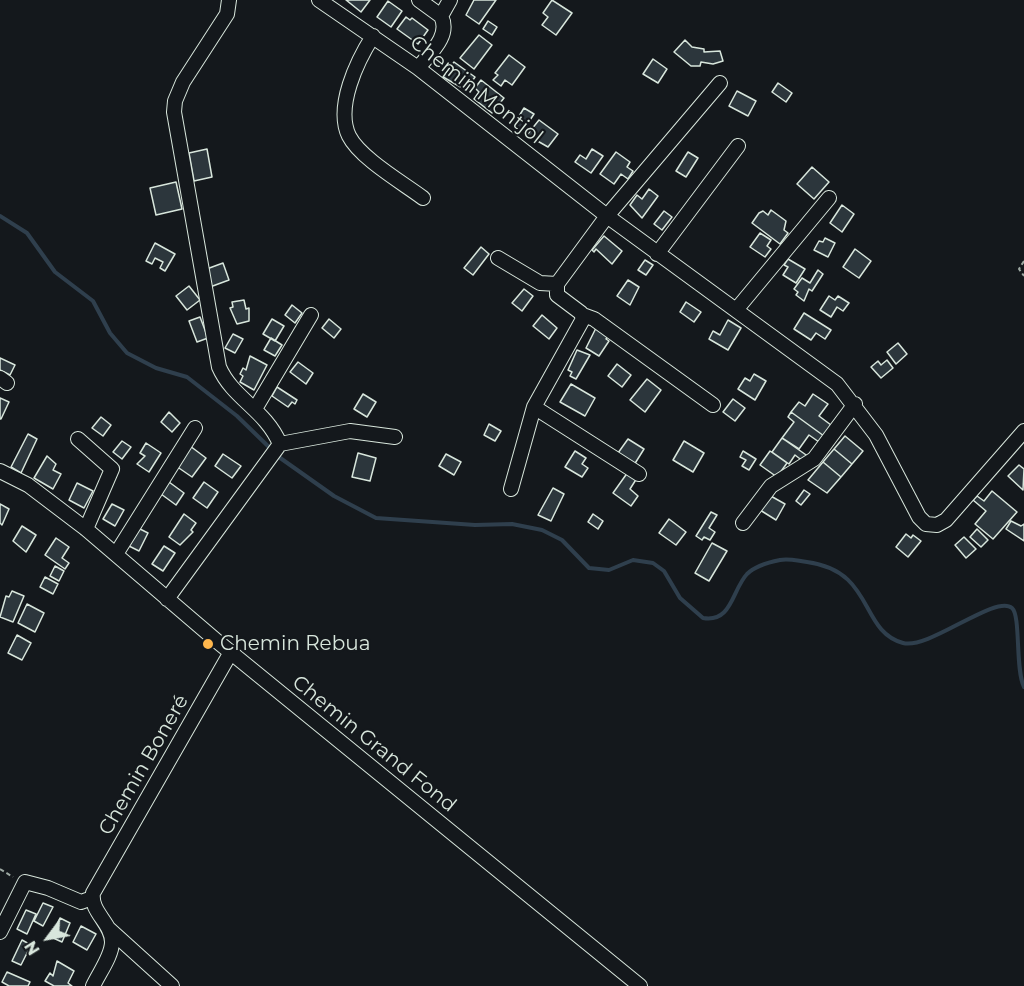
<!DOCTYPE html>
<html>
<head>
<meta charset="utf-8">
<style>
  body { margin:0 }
  #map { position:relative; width:1024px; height:986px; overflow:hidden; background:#14181c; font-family:Montserrat,sans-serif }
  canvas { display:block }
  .north { position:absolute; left:18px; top:908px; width:60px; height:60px; -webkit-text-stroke:4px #14181c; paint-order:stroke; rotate:238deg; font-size:16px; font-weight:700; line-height:24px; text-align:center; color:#d8e6dc }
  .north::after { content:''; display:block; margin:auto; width:21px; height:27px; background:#d8e6dc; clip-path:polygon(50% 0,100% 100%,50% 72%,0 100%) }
</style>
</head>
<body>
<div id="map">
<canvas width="1024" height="986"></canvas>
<div class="north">N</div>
</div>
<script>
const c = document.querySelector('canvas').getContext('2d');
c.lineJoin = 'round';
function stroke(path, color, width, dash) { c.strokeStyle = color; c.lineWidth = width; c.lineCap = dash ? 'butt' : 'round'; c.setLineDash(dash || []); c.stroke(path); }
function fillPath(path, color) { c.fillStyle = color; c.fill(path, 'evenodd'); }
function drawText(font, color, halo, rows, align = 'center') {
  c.font = font + ' Montserrat,sans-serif'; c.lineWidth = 4.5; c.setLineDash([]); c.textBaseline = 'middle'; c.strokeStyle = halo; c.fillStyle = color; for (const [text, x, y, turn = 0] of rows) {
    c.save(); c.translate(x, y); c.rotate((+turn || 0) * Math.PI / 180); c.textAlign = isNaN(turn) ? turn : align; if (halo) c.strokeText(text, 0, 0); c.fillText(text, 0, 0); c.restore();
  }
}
const stream = new Path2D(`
  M0 216 27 233 55 272 93 301 110 333 127 353 156 368 187 377 237 416 271 449
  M276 455 334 496 376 518 475 525 512 524 542 530 562 540 589 568 609 570 633 560 653 563 664 571 680 598 703 618C732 623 732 590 747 574 755 566 770 562 780 560 789 558 798 561 807 562 875 571 859 631 903 643 929 650 995 594 1012 608 1021 616 1015 669 1024 687`);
const building = new Path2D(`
  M346 0H370L361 12Z
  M474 0H496L479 24 466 15Z
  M552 0 572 13 556 35 542 25 548 17 543 13Z
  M388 1 402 11 391 27 377 17Z
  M406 17 410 20 412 18 428 30 418 44 397 29Z
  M488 21 497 27 492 35 483 29Z
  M479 35 492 45 474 69 460 58Z
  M685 40 692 47 704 49V52L720 51 723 61 713 64 701 62 700 66H691L674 52Z
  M509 55 525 67 512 85 505 80 501 86 493 80 498 75 495 73Z
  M653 59 667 69 658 83 643 74Z
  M454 62 475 77 466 90 443 77Z
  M481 80 504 98 492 113 474 99 479 92 475 88Z
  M778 83 792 93 786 102 772 92Z
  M737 91 756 101 748 116 729 106Z
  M524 108 534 114 522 132 513 126Z
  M539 120 558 134 548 147 527 135Z
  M207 149 212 177 194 181 189 153Z
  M592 149 603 156 591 173 575 162 580 155 586 159Z
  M616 152 630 162 627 167 633 171 628 179 621 174 614 184 600 174Z
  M688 152 698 158 686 177 676 171Z
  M812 167 829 182 814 199 797 184Z
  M176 182 182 209 156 215 150 188Z
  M649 189 658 196 642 218 630 205 637 195 642 199Z
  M842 205 854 214 842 232 830 223Z
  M771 210 786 221 784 230 788 233 780 244 752 223 759 213 763 211 768 215Z
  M664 211 672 217 662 230 654 224Z
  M760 233 771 240 767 246 771 249 765 257 750 247Z
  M604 236 622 251 612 264 596 249 594 252 592 250Z
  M825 238 835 243 828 257 814 250 819 241 823 242Z
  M155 243 175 254 165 271 160 268 163 262 155 258 152 264 146 261Z
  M481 247 489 254 473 275 464 268Z
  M855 249 871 261 859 278 843 267Z
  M788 259 805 269 796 283 783 275 788 267 784 265Z
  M645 260 653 265 646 275 638 270Z
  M223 263 229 280 210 287 204 270Z
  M818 270 823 274 812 291 809 289 804 301 796 295 798 292 794 289 802 278 810 283Z
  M628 280 639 287 630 305 617 296Z
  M189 286 200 300 187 310 176 296Z
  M524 289 533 296 522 311 512 303Z
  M829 296 835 300 838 296 849 303 843 311 837 307 831 317 820 310Z
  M244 300 246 309 249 308V321L237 324 230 308 233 307 232 302Z
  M686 302 701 312 694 322 680 312Z
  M292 305 302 313 295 323 285 315Z
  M804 313 831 330 825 339 816 333 811 340 794 329Z
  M542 315 557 328 549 339 533 326Z
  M200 317 208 338 197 342 189 321Z
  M272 319 284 326 275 341 263 334Z
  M329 319 341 329 334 338 322 328Z
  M728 320 741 328 728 350 709 339 713 331 720 335Z
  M596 328 608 336 606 339 609 341 599 356 586 348Z
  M233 334 243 339 235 353 225 348Z
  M271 338 282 345 275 356 264 350Z
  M898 343 907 354 896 364 887 352Z
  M577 350 590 355 576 379 570 376 572 372 568 370Z
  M250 356 267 365 254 390 240 382 243 376 240 374 243 368 246 370Z
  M0 358 15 365 10 375 0 370Z
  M887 360 893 368 881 378 871 367 878 361 881 365Z
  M298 362 313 373 306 384 290 372Z
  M617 364 631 375 622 387 608 376Z
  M754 374 766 381 755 400 738 389 745 378 750 381Z
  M647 379 661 390 645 412 630 400Z
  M571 384 595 398 585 416 560 402Z
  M277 387 297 400 295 404 292 402 288 407 272 396Z
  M363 394 376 402 367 417 354 409Z
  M813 394 828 404 819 416 831 425 824 436 791 412 799 402 805 406Z
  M0 398 9 402 1 419H0Z
  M733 399 745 408 735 421 723 412Z
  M169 412 180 423 172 432 161 422Z
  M791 412 824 436 819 442 809 435 799 449 782 438 794 422 788 417Z
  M101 417 111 425 103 436 92 428Z
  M489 424 501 431 495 441 484 435Z
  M28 434 37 439 21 473 11 467Z
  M845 436 863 451 852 464 834 449Z
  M782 438 809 457 804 462 795 455 789 464 772 452Z
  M628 439 644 449 634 465 618 453Z
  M122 441 131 447 122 459 113 452Z
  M684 441 704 453 693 472 673 460Z
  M146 443 161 453 149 472 137 464 145 456 140 453Z
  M190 446 206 458 192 477 176 466Z
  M834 449 852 464 841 477 823 462Z
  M575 451 586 458 582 464 588 468 582 477 565 467Z
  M743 451 756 459 749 470 742 466 746 460 740 457Z
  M770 451 787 463 777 477 760 465Z
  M358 453 376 458 370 481 352 477Z
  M223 454 241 466 232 478 215 466Z
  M446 454 461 462 454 475 439 466Z
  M47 456 56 464 53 470 61 474 53 489 34 478Z
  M823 462 841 477 827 493 808 480Z
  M1019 465 1024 469 1023 490 1008 476Z
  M628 472 637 478 630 489 638 496 631 506 613 493Z
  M169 482 184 493 176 505 161 494Z
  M204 482 218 492 207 508 193 498Z
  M77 483 93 491 84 508 69 500Z
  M553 488 564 494 551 521 538 515Z
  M804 490 810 494 801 505 796 501Z
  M992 491 1017 512 993 539 975 524 986 511 973 500 977 496 984 501Z
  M769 495 785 504 776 520 760 510Z
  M0 504 9 509 2 525 0 523Z
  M112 504 124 510 115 526 103 519Z
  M711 512 717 515 709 528 715 532 710 540 704 537 702 540 696 536Z
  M184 514 196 523 191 530 193 532 180 545 169 537Z
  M593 514 603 521 598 529 588 522Z
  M669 519 686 532 676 545 659 533Z
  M1011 521 1021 526 1024 524V541L1006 529Z
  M22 526 36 535 26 552 13 541Z
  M136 527 148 533 139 551 127 545Z
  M977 529 988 540 981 547 970 537Z
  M906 534 911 538 913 535 921 541 908 557 896 547Z
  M964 537 976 549 966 558 955 545Z
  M56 538 69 547 62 558 69 563 65 569 45 555Z
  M712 543 727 551 709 581 695 573Z
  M164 546 175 553 163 571 152 564Z
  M55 566 64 571 59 581 50 576Z
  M45 577 58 584 53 594 40 587Z
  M12 591 24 596 13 622 0 617 6 596 9 597Z
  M27 604 44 613 35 632 18 623Z
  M17 635 31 643 22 660 8 653Z
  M43 903 53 907 43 926 34 921Z
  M26 910 36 914 27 934 17 929Z
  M60 918 70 923 62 942 51 937Z
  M81 926 96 934 87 950 73 942Z
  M22 940 31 945 21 965 12 961Z
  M57 961 74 971 68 983 72 986H54L45 981 50 973 53 976Z
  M7 972 30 982 28 986H9L2 982Z`);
const path = new Path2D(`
  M1024 261 1019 269 1024 276
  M0 869 13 877`);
const minor = new Path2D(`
  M319 0 418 68 607 216 837 384 876 435 919 517 926 524 937 525 946 520 1024 431
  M441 16 450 0
  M373 36C357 61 335 107 349 136 360 158 403 183 423 198
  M418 68C430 53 451 36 441 16L419 0
  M657 254 738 146
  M498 258 540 283 557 284
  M736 310 829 198
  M583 315 594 319 713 405
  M0 378 7 383
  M534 407 639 474
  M255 409 311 315
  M78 439 112 469 86 529
  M280 444 350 431 395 437
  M0 471 28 485 86 529 218 642 640 986
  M511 489 534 407 583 319 581 313 557 295V284L607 216 720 83
  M743 523 771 486 814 459 855 404
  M116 554 195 428
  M167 599 280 444C265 409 233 399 219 367L174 112 175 101 183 82 227 14 229 0
  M109 929 172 986
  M0 932 25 882 48 888 81 902 92 898
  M93 986C99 973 112 956 112 942 112 923 90 912 93 893L231 652`);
const markers = [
  [208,644,6,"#ffb74d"]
];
const streetNames = [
  ["Chemin Montjol",476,90,38],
  ["Chemin Grand Fond",374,744,39],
  ["Chemin Boneré",144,765,-60]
];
const poiNames = [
  ["Chemin Rebua",220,644]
];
stroke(stream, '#2f3f4d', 4);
fillPath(building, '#2c363c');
stroke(building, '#d8e6dc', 1.5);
stroke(minor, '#d8e6dc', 16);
stroke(path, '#9da8a2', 2, [4.5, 3]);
stroke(minor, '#14181c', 14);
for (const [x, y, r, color] of markers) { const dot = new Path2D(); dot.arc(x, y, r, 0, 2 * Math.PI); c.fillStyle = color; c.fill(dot); stroke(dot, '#14181c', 2); }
drawText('20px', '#d8e6dc', '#14181c', streetNames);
drawText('20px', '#d8e6dc', '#14181c', poiNames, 'left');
</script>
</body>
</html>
